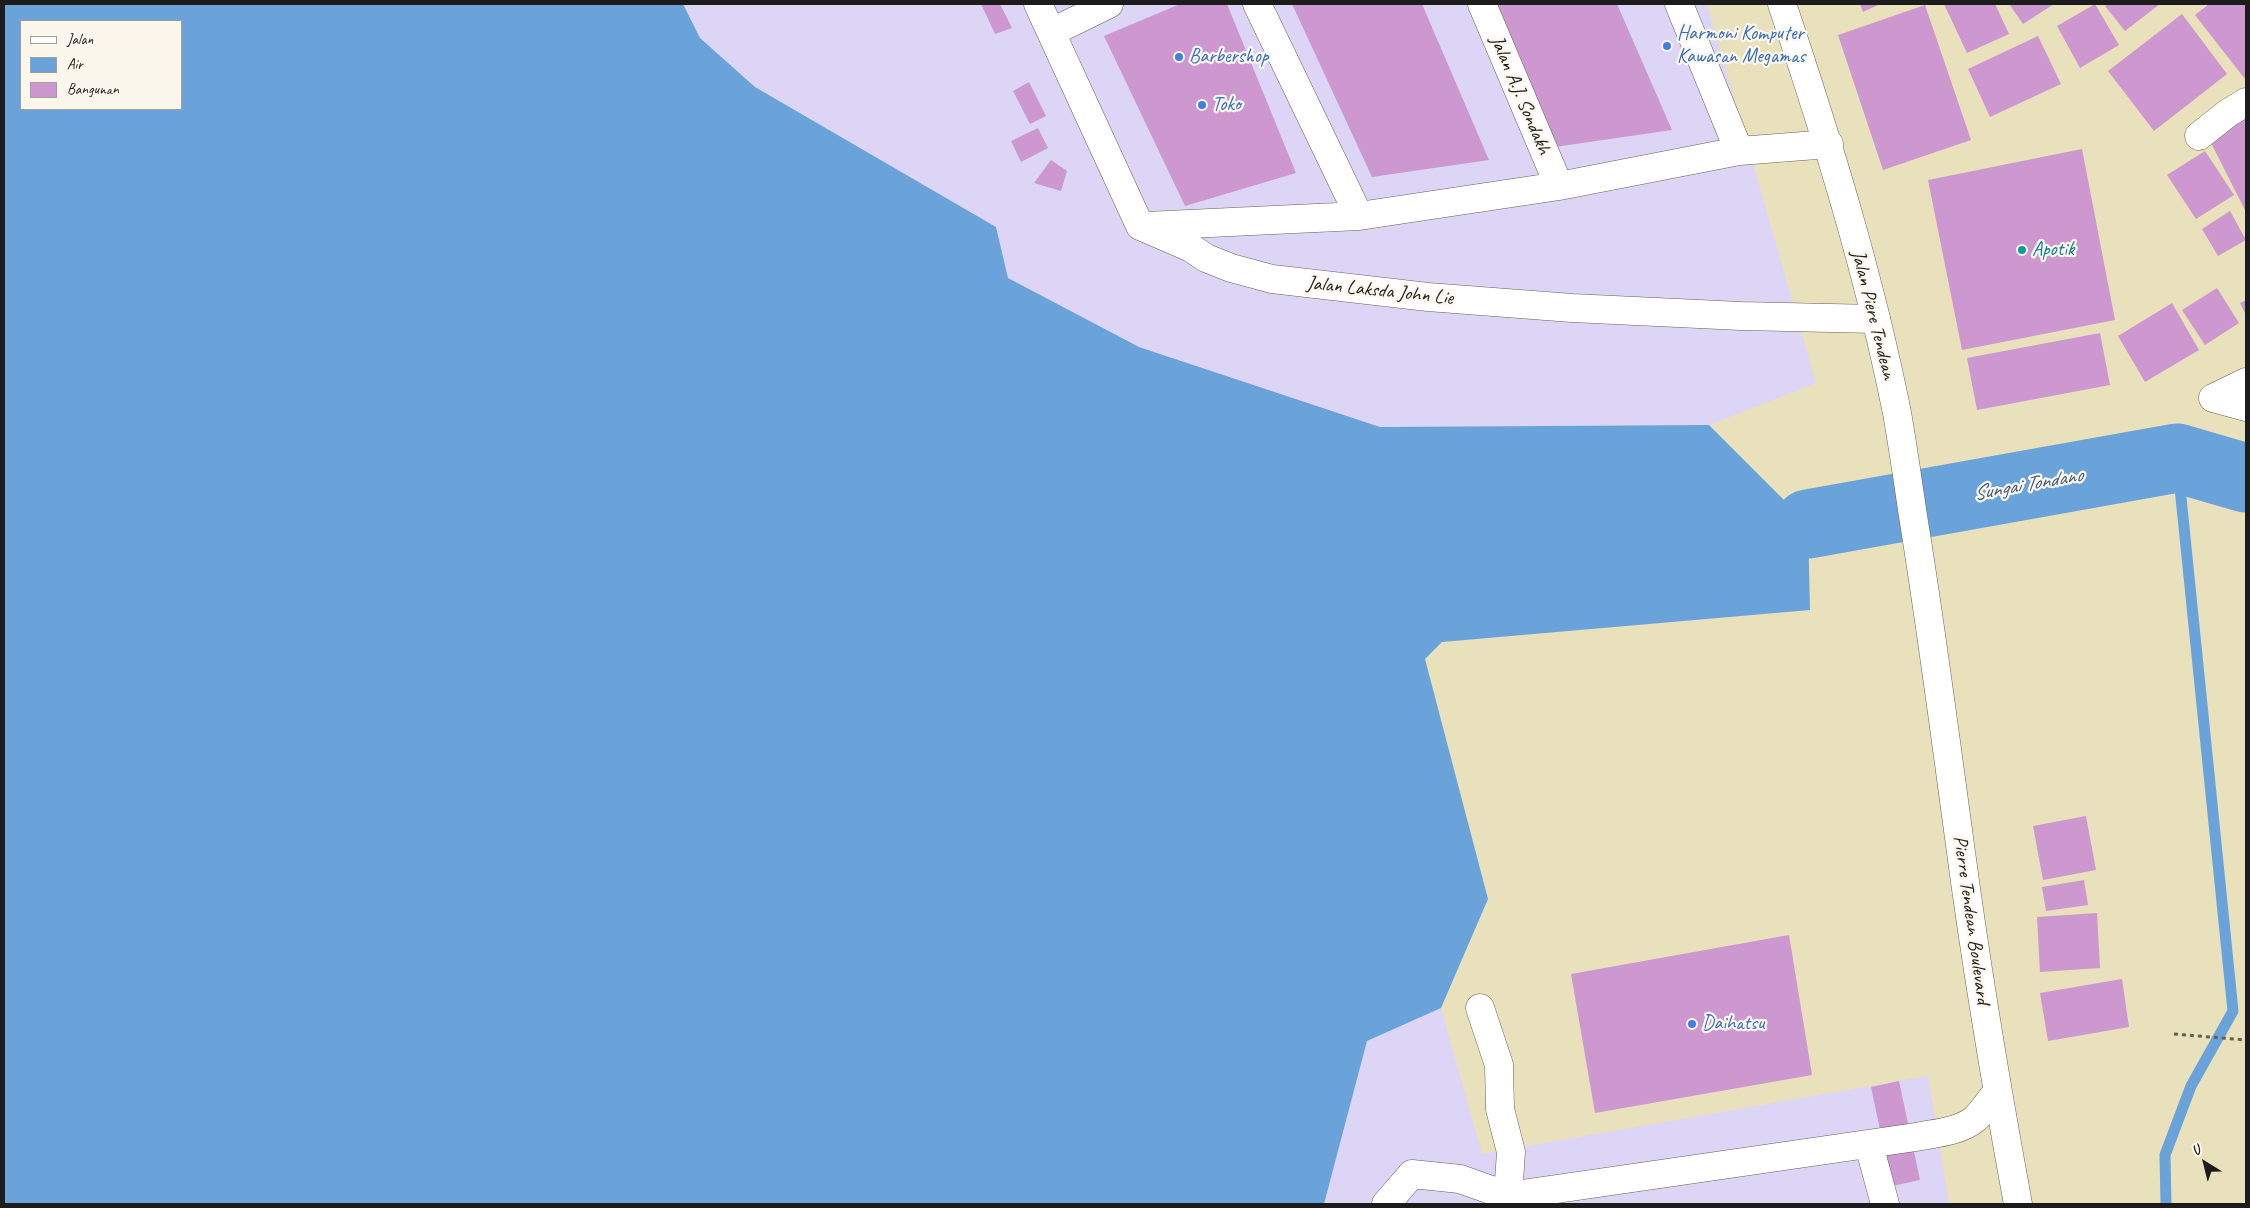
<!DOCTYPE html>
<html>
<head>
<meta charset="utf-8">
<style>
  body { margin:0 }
  #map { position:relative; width:2250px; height:1208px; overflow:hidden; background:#e8e1bc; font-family:Caveat,sans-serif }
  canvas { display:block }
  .frame { position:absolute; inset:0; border:5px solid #1c1c1c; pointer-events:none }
  .legend { position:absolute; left:20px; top:20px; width:162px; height:90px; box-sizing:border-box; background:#fbf7ec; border:1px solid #a29f99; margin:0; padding:6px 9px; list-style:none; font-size:15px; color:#1c1c1c }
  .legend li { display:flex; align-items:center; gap:10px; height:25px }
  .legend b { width:25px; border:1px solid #a29f99 }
  .north { position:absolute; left:2180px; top:1138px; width:50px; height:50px; -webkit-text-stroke:4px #fbf7ec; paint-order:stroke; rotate:324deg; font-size:14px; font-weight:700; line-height:20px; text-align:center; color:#1c1c1c }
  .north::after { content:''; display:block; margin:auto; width:18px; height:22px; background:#1c1c1c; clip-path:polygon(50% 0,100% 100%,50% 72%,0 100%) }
</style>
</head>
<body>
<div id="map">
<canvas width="2250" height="1208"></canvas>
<div class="frame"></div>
<ul class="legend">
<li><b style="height:6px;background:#fff"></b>Jalan</li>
<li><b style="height:14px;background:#6aa3d9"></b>Air</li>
<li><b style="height:14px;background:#cd97d0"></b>Bangunan</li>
</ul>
<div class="north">U</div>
</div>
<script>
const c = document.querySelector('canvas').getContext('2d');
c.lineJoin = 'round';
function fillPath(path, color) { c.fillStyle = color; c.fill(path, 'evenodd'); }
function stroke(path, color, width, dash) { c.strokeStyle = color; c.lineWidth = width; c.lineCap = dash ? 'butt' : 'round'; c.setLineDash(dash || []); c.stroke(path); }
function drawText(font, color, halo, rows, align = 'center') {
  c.font = font + ' Caveat,sans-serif'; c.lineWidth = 4.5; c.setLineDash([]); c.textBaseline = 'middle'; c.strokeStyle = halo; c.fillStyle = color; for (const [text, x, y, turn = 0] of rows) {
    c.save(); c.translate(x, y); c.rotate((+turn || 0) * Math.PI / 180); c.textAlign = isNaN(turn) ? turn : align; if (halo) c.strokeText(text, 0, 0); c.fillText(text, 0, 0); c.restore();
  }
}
const built = new Path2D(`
  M683 4H1707L1816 383 1709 425 1380 427 1139 347 1008 278 996 227 755 87 700 38Z
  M1441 1008 1482 1154 1928 1076 1949 1204H1324L1367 1041Z`);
const water = new Path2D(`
  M4 4H683L700 38 755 87 996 227 1008 278 1139 347 1380 427 1709 425 1808 524 1810 610 1442 642 1425 659 1488 899 1441 1008 1367 1041 1324 1204H4ZM21 21H181V109H21Z`);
const stream = new Path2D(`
  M2166 1204 2165 1155 2191 1086 2233 1011 2177 458`);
const river = new Path2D(`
  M1808 524 2177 458 2246 478`);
const building = new Path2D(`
  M981 4H1000L1012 28 995 34Z
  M1180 4H1227L1296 173 1185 206 1104 36Z
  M1292 4H1422L1489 160 1372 177Z
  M1488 4H1617L1672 130 1548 148Z
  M1860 4H1880L1863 12Z
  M1944 4H1995L2009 34 1967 53Z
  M2009 4H2054L2023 24Z
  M2095 4 2119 45 2080 68 2057 26Z
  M2108 4H2160L2125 31 2105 6Z
  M2209 4 2246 5 2245 79 2195 15Z
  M1925 5 1971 140 1883 170 1838 35Z
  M2182 14 2227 74 2154 131 2108 71Z
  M2038 36 2061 84 1990 117 1968 69Z
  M1029 82 1046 116 1030 124 1013 91Z
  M2246 117V212L2208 137Z
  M1038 128 1048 148 1021 162 1011 141Z
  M2082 149 2115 320 1962 350 1928 180Z
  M2205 151 2234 195 2196 219 2167 175Z
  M1051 160 1067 171 1061 191 1034 183Z
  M2230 211 2246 240 2218 256 2202 229Z
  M2217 288 2239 323 2205 345 2182 310Z
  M2246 300V315L2240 303Z
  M2172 303 2199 350 2145 382 2118 336Z
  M2100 333 2110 385 1977 410 1967 358Z
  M2086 816 2096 870 2043 880 2033 826Z
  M2084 880 2088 905 2046 911 2042 887Z
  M2097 913 2100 968 2040 972 2037 917Z
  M1789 935 1812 1075 1595 1113 1571 974Z
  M2122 979 2129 1027 2048 1041 2040 993Z
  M1899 1081 1920 1180 1892 1186 1871 1087Z`);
const path = new Path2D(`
  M2174 1034 2246 1040`);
const minor = new Path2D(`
  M1038 4 1140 226 1191 248 1206 258 1231 268 1272 279 1428 297 1572 308 1741 316 1876 319
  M1257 4 1359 216
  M1482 4 1559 186
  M1679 4 1739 151
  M1052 32 1109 4
  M2199 136 2228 113 2246 102
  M1146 226 1359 216 1559 186 1739 151 1829 144
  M2213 398 2246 382
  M2213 398 2246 407
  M1480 1008 1499 1065 1500 1109 1511 1152 1508 1196 1503 1204
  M1869 1145 1885 1204
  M1386 1204 1412 1174 1460 1179 1508 1196 1916 1137C1935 1133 1959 1132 1975 1119 1983 1111 1990 1100 1997 1092`);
const highway = new Path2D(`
  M1782 4C1827 138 1869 273 1897 413 1903 447 1908 482 1913 516 1931 626 1945 735 1960 845 1976 965 1996 1085 2018 1204`);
const markers = [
  [1667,46,5,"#3f7fe0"],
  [1179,57,5,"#3f7fe0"],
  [1202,105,5,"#3f7fe0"],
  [2022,250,5,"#0f9aa8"],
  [1692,1024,5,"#3f7fe0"]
];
const shopNames = [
  ["Harmoni Komputer",1677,34],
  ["Kawasan Megamas",1677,57],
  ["Barbershop",1189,57],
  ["Toko",1212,105],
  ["Daihatsu",1702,1024]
];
const streetNames = [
  ["Jalan A.J. Sondakh",1520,95,67],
  ["Jalan Laksda John Lie",1380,291,6],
  ["Jalan Piere Tendean",1873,315,76],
  ["Pierre Tendean Boulevard",1971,920,82]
];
const cultureNames = [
  ["Apotik",2032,250]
];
const waterNames = [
  ["Sungai Tondano",2028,485,-10]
];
fillPath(built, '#ddd5f6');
fillPath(water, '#6aa3d9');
stroke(stream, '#6aa3d9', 11);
stroke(river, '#6aa3d9', 69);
fillPath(building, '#cd97d0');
stroke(minor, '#636154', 29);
stroke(highway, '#636154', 29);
stroke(path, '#636154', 3, [4, 4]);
stroke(minor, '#fff', 28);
stroke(highway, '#fff', 28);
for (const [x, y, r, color] of markers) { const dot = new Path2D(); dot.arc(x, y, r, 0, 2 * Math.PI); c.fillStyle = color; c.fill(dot); stroke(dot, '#fbf7ec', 2); }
drawText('20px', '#366cbe', '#fbf7ec', shopNames, 'left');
drawText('20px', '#1c1c1c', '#fbf7ec', streetNames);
drawText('20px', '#0d838f', '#fbf7ec', cultureNames, 'left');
drawText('italic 21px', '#3f5971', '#fbf7ec', waterNames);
</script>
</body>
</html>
